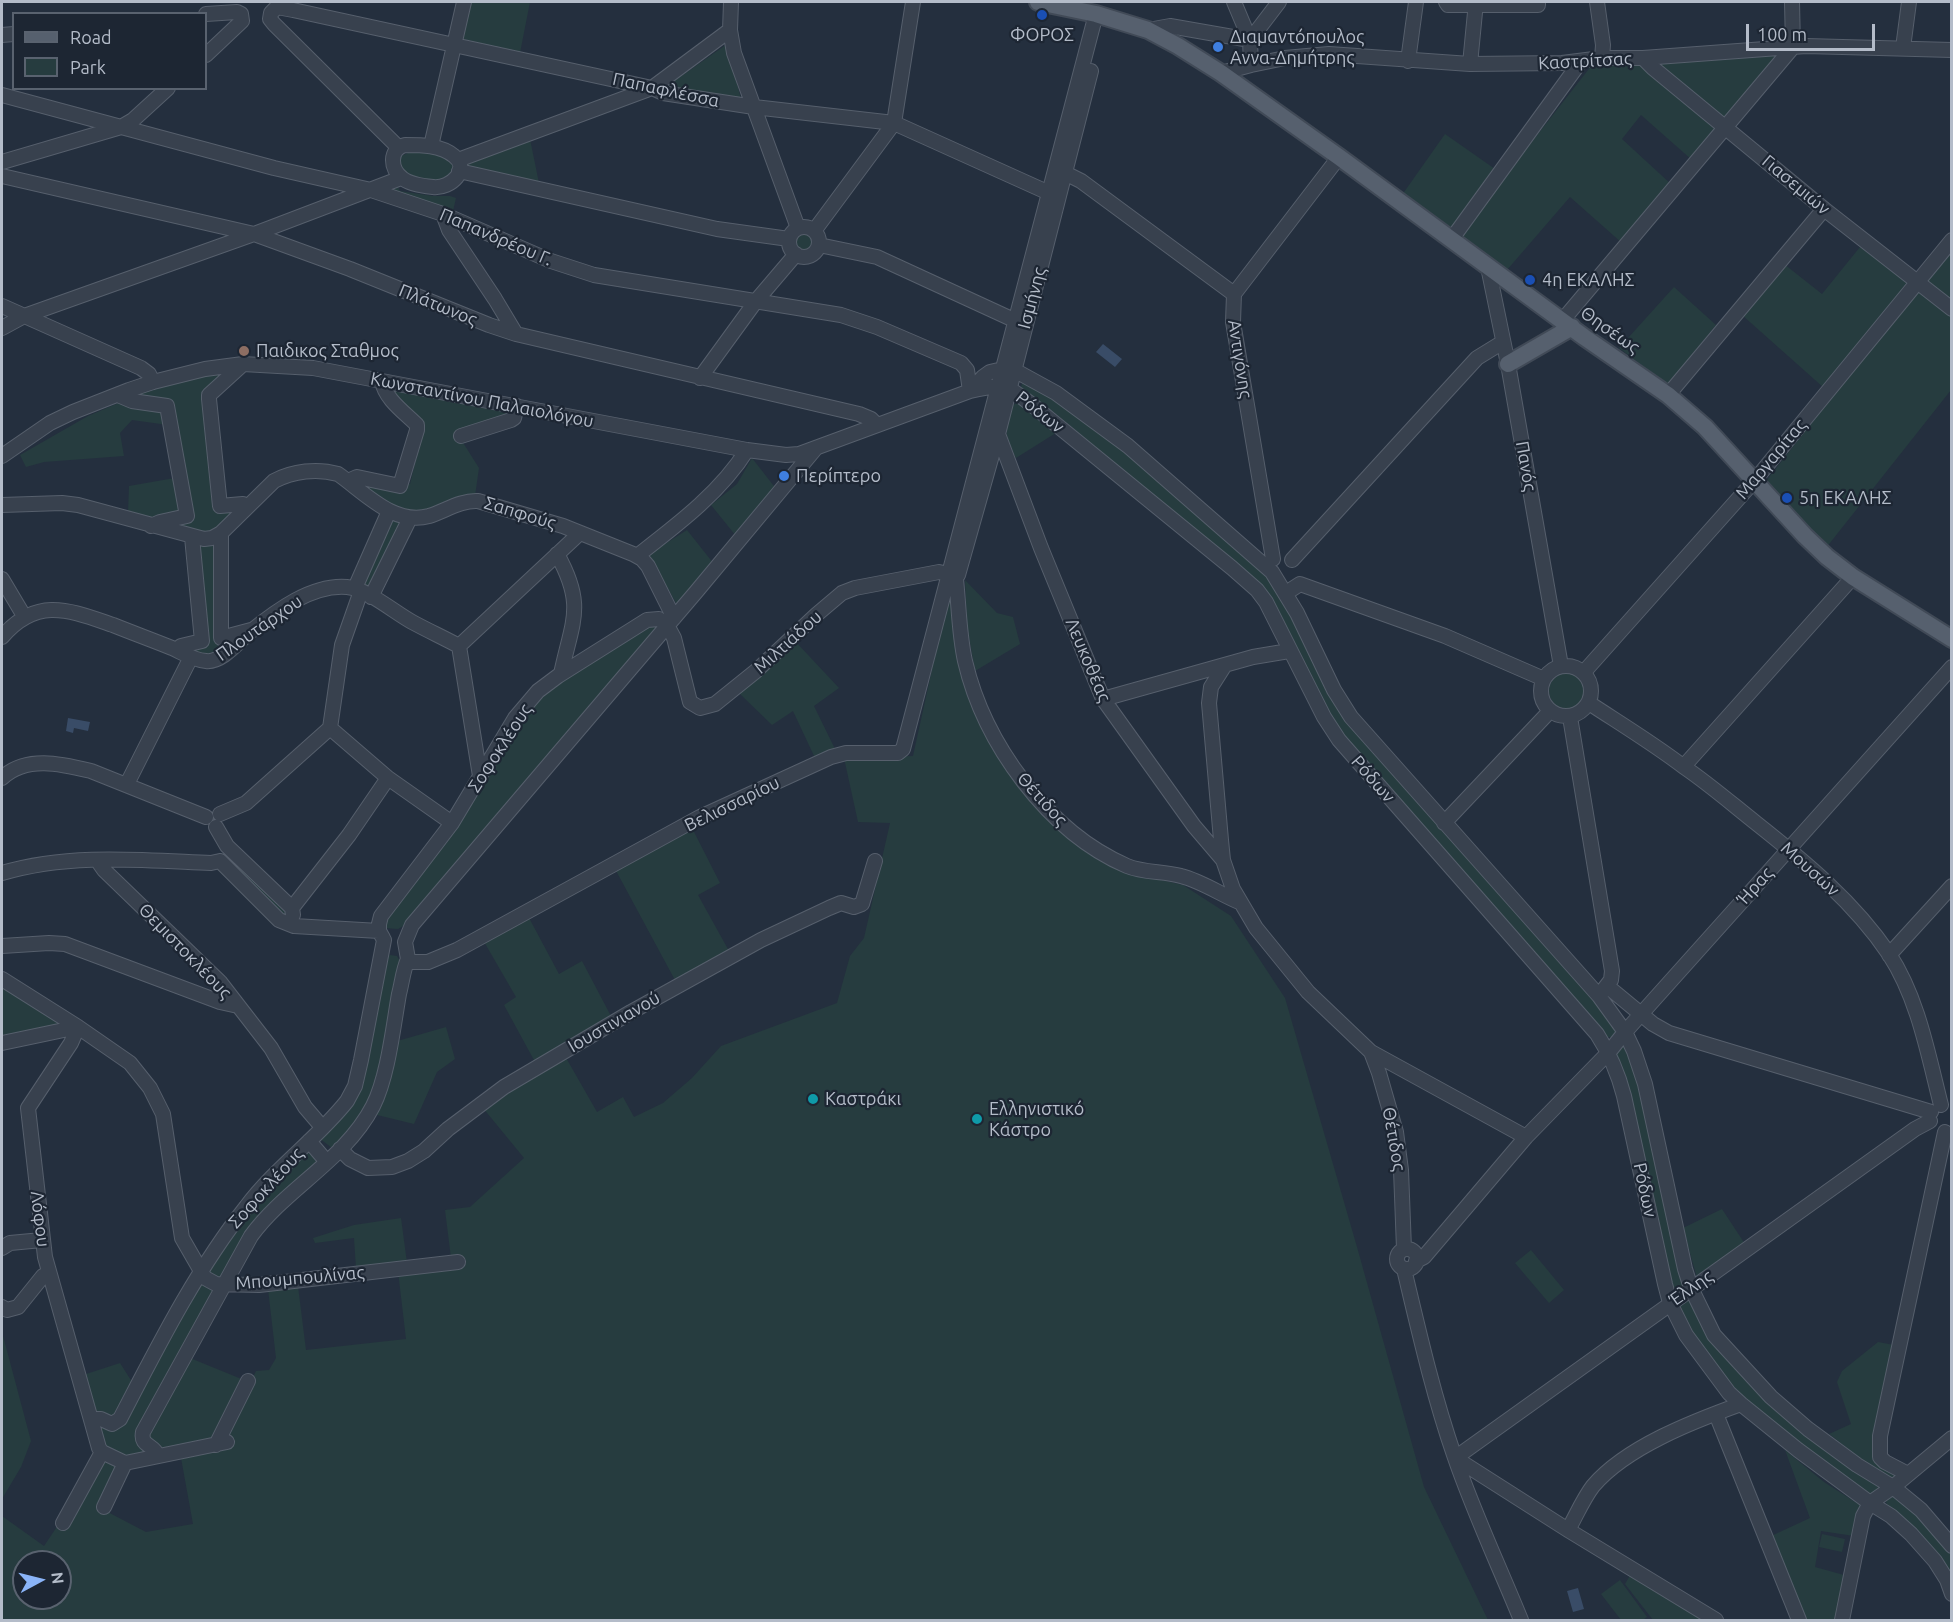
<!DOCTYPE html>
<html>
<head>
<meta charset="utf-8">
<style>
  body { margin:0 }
  #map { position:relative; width:1953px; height:1622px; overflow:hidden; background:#242f3e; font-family:Ubuntu,sans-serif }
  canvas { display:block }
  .frame { position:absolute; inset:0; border:3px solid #b4bcc9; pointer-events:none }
  .legend { position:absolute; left:12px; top:12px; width:195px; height:78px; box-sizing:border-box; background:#1d2633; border:2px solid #59626f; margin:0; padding:8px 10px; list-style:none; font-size:18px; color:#b4bcc9 }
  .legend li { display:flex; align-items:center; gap:12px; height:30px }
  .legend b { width:30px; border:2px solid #59626f }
  .north { position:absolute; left:12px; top:1550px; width:60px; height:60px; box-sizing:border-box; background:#1d2633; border:2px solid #59626f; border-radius:50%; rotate:83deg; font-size:16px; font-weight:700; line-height:24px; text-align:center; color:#b4bcc9 }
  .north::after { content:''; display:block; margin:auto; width:21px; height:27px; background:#8ab4f8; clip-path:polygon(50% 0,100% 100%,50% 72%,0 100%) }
  .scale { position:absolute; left:1746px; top:24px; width:129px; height:27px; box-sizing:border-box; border:3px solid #b4bcc9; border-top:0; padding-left:8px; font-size:18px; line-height:21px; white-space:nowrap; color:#b4bcc9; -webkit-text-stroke:4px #1d2633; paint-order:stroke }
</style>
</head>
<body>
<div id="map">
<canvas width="1953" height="1622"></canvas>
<div class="frame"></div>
<ul class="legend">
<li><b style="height:8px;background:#56606e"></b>Road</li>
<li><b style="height:16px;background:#263c3f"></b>Park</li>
</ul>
<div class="north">N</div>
<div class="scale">100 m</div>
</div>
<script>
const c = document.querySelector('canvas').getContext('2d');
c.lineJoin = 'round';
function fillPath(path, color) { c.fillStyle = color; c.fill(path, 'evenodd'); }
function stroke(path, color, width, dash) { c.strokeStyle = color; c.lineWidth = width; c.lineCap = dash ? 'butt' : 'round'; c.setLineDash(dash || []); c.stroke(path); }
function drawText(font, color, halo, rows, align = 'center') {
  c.font = font + ' Ubuntu,sans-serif'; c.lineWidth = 4.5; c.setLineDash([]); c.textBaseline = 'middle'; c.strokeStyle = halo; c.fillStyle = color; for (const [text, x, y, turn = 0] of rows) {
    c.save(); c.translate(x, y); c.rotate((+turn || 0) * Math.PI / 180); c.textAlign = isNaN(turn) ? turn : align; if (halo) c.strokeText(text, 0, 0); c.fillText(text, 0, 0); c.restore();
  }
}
const green = new Path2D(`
  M470 2H530L520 53 463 39Z
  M727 44 741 99 666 87Z
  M1784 51 1692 160 1641 115 1622 139 1672 185 1622 243 1570 197 1507 270 1402 195 1445 134 1505 176 1592 65Z
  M530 139 539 183 467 169 466 162Z
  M424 152 446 157 453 165 454 171 442 182C422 180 406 183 398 161L401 156 408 153Z
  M393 185H397L400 191 433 196H450L456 198 453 211 391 193Z
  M794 243a10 10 0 1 1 20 0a10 10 0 1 1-20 0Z
  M1951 239V308L1917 280Z
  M1864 242 1951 313V390L1826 548 1766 481 1833 396 1742 315 1784 264 1822 294Z
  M1674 287 1716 325 1668 385 1619 348Z
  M229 369 205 395 217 505 241 507 220 528 219 641 236 639C216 652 210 658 185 650L208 640 195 534 128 513 129 486 186 476 168 425 132 420 120 433 124 456 44 462 26 467 20 455 88 416 142 393Z
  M1023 380 1097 426 1269 578 1281 595 1342 713 1364 743 1591 993 1618 1032 1614 1037H1607L1602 1033 1363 763 1338 728 1312 685 1277 613 1191 527 1056 414 1028 395 1021 387Z
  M386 388 511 410 506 417 462 441 479 468 475 496C425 513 407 522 362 486L366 472 410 484 424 425Z
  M1016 403H1025L1059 431 1016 458C1007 440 1003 428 1009 408Z
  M752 458 777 490 736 536 711 505 737 484Z
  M390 517 403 523 370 591 358 586Z
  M687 530 714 564 677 605 649 554Z
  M965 580 997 613 1013 617 1020 644 975 671 967 626Z
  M951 583 961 664 1033 798 1140 875 1183 885 1231 916 1285 998 1357 1247 1424 1487 1488 1620H2V1516L44 1546 101 1461 120 1467 100 1508 146 1532 193 1524 181 1458 220 1447 256 1371 269 1370 276 1358 268 1289 298 1286 306 1350 406 1339 397 1263 356 1268 354 1238 315 1243 313 1238 354 1225 401 1218 407 1263 451 1258 445 1210 470 1207 524 1158 483 1108 565 1056 597 1112 623 1097 634 1117 663 1103 692 1078 721 1046 837 1003 850 956 864 938 890 823 858 822 844 758 913 756ZM24 1562H60V1598H24Z
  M647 626H654L657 631 405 925 398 929 384 928 383 919 515 727 540 698 574 673Z
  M795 641 839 688 814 706 835 749 815 758 793 711 772 725 739 693Z
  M1549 691a18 18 0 1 1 36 0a18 18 0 1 1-36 0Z
  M691 826 720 883 698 895 729 951 676 982 614 867Z
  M231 858 288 915 287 918 227 859Z
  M528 916 559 974 582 961 612 1018 535 1062 504 1005 516 997 483 940Z
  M390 955 397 956 401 963 378 1080 369 1104 336 1151 319 1138 349 1107 384 959Z
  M2 986 62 1022V1025L2 1038Z
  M446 1027 455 1059 437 1072 414 1124 373 1114 394 1042Z
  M1622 1043 1627 1045 1642 1093 1685 1282 1683 1288 1678 1290 1672 1286 1615 1052Z
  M308 1153 313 1156 317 1164 223 1279 219 1280 207 1273 255 1200 303 1155Z
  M1722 1209 1745 1244 1697 1278 1683 1228Z
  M1531 1250 1564 1290 1549 1303 1515 1263Z
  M200 1282 212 1289 214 1294 141 1433 150 1451 130 1458 104 1448 99 1424 111 1429H118L122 1424Z
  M1686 1300 1690 1302 1718 1347 1877 1484 1879 1492 1869 1497 1761 1415 1735 1391 1680 1316 1679 1307Z
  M2 1332 31 1441 21 1467 2 1499Z
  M1878 1342 1894 1345 1874 1439 1900 1475 1891 1482 1829 1434 1851 1424 1837 1382 1842 1371Z
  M190 1358 244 1380 213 1441 166 1451 146 1438Z
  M120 1363 134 1385 118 1416 112 1419 94 1413 83 1375Z
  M1785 1450 1824 1482 1863 1507 1854 1536 1821 1531 1815 1567 1844 1575 1837 1620H1803L1769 1537 1810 1518Z
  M1894 1495 1900 1497 1951 1552V1581L1889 1508 1886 1502 1889 1497Z
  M1822 1534 1845 1539 1842 1552 1819 1547Z
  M1632 1572 1710 1620H1653L1625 1584Z
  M1620 1580 1647 1617 1643 1620H1621L1601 1594Z`);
const water = new Path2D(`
  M1103 344 1122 359 1115 367 1096 352Z
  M68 718 90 722 88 731 74 728 73 733 66 731Z
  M1578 1588 1584 1609 1573 1612 1567 1591Z`);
const minor = new Path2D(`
  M731 2 730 30 734 53 798 228
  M1234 2 1250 40 1251 65
  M1446 2 1448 5H1538V2
  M1597 2 1603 45 1602 58
  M1792 2 1793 47
  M206 14 237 12 241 14 242 21 206 55
  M1148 30 1170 26 1250 40 1279 2
  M2 35 14 34
  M1903 48 1909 2
  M1643 58 1653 68 1824 209 1952 309
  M1408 61 1416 2
  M1470 64 1476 2
  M1221 73 1251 65 1285 58 1329 54 1470 64 1562 63 1602 58H1643L1806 46 1952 50
  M2 95 274 168 371 190 443 214 551 261 594 275 841 315 877 327 961 363 967 370 970 391
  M405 145C421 145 441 145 454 156 471 169 451 189 433 187 423 186 409 184 402 178 390 169 389 149 405 145Z
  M431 146 464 2
  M398 147 274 24 270 19 271 13 277 7 293 10 652 88 663 93 754 107 894 123 1058 197
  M458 160 652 88 730 30
  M2 162 121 127 133 120 168 88
  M1057 169 1081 181 1234 294
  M459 171 717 229 789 239
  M2 176 254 234 350 269 489 325 516 334 859 414 871 419 876 424
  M443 214 449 230 495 299 516 334
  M789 242a15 15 0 1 1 30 0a15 15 0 1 1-30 0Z
  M814 231 894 123 913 2
  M1451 240 1581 61
  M819 245 877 257 1016 321
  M1488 267 1508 364 1561 666
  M2 306 141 368 149 374 153 382
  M1562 321 1793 47
  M2 328 24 316 254 234 401 178
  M243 364 209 395V399L220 506 243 504 247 506
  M700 378 756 301 796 254
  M970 391 983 377 990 372 1003 369 1014 370 1056 393 1128 446 1272 572 1297 613 1334 690 1351 717 1599 996 1625 1032 1634 1051 1645 1084 1685 1269 1691 1288 1714 1335 1771 1397 1808 1429 1857 1465 1893 1487 1921 1510 1952 1546
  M118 395 132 401 167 406 187 516 160 522 151 526
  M1668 395 1824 209
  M998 434 1041 548 1103 699 1194 826 1223 860
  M461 436 511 420 514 418 517 406
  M2 456 50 423 73 412 129 390 153 382 205 369 243 364 313 368 747 450 786 455 799 454 970 391C1007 382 1007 386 1036 408L1232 568 1257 590 1266 602 1324 717 1339 740 1597 1034C1610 1054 1618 1073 1624 1096L1665 1284 1670 1303 1686 1335 1729 1393 1741 1404 1798 1450 1870 1503 1891 1516 1911 1534 1935 1561 1947 1580 1952 1594
  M348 481 357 477 400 486 417 430V425C404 412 385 399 382 381
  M2 505 62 503 78 505 204 539 212 538 221 533 274 481C293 471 317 468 338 474 364 492 394 526 429 516 445 511 461 500 478 501L563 526 633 554 642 559 648 566 674 618
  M221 533V638L251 630
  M557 554C586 606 572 621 561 674
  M637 556C677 525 720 493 747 450
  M1273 559 1233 322 1234 294 1339 157
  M1292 560 1477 358 1503 342
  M958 575 998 434 1091 71
  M2 579 24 616
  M355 588 389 511
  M1286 593 1300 584 1445 636 1544 679
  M371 597 410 518
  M2 637C37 596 69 610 113 625 133 633 152 640 172 648 183 653 193 660 206 661 222 663 239 641 250 632 276 611 312 584 347 587 368 589 395 613 414 623 429 631 444 638 459 646L480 776
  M459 646 580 533
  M177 650 181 646 202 641 192 537
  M1225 665 1211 687 1209 703 1221 840 1223 860 1233 889 1256 928 1308 992 1371 1052 1379 1073 1396 1132 1401 1170 1404 1249
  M1541 691a25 25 0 1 1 50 0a25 25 0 1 1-50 0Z
  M1584 672 1755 480 1952 240
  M1103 699 1253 657 1289 651
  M1589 703C1621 724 1654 744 1684 767 1709 784 1732 804 1756 823 1804 861 1854 902 1889 954 1918 998 1928 1054 1941 1105
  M1570 717 1612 971 1611 980 1601 993
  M330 728 388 778 452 823
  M1684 766 1853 577
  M2 778C26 755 62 764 91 771L206 817
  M127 784 191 657
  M220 814 246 803 330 728 342 645 361 591
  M1444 823 1550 711
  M216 827 227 846 292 908 293 915
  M97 860 104 870 220 982 271 1048 305 1107 322 1127
  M220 861 279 920 294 926 379 931 383 938
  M2 873C69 853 141 860 211 863L220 861
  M292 908 349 835 388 778
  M379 931V924L381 916 452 823 515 718 538 691 558 676 647 620 659 619 667 625 674 638 690 702 700 708 715 704 756 671 816 615 842 593 855 588 939 572 948 574 956 579C959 607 959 634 965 661 984 743 1048 832 1127 866 1144 873 1163 871 1181 876 1201 881 1220 894 1239 902
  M2 946 49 943 65 944 220 1002 238 1006
  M1889 955 1952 886
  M408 959 411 962H428L457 950 700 817 831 757 846 753H898L903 749 1096 14
  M2 979 78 1027 130 1063 150 1088 163 1114 182 1238 205 1278 216 1284 259 1285 458 1262
  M1607 986 1653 1024 1669 1033 1931 1112
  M78 1027 71 1043 28 1108 45 1257 99 1448 102 1452 125 1463 227 1442
  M2 1043 78 1027
  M1371 1052 1526 1137
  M309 1141 327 1162
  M340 1149 350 1159 368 1168 392 1167 408 1161 424 1151 448 1129 504 1087 631 1012 761 940 829 908 841 903 854 907 862 904 875 861
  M2 1248 10 1243 42 1240
  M1397 1259a10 10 0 1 1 20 0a10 10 0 1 1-20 0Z
  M1416 1261 1424 1257 1526 1137 1609 1052 1625 1032 1952 667
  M1404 1269C1419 1332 1433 1394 1454 1455 1473 1511 1499 1566 1521 1620
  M2 1307 7 1310 18 1307 43 1276 49 1273
  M1716 1414 1799 1620
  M92 1419H101L112 1424 120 1419C157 1348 196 1270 246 1207 275 1168 317 1139 347 1101L355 1086 361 1060 384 940
  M216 1445 248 1381
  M158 1456C154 1444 140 1447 143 1432L251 1236C286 1188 345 1160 373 1106 388 1076 393 1028 399 994 402 983 403 970 408 959L405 942 412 925 696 592 816 448
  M1908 1474 1885 1462 1880 1457V1436L1945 1132
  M104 1507 125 1463
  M63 1523 102 1452
  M1568 1530C1576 1516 1583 1499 1593 1486 1626 1447 1694 1421 1741 1404
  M1716 1620 1568 1530 1455 1458 1915 1129 1930 1121
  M1842 1620 1863 1516 1870 1503 1893 1487 1952 1438`);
const major = new Path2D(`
  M1038 2 1096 14 1148 30 1178 46 1221 73 1339 157 1584 337 1668 395 1705 427 1805 536 1827 557 1853 577 1952 639
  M1508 364 1572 327`);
const markers = [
  [1042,15,6,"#1a4fb4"],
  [1218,47,6,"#3f7fe0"],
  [1530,280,6,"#1a4fb4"],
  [244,351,6,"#8d6e63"],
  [784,476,6,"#3f7fe0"],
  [1787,498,6,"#1a4fb4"],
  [813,1099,6,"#0f9aa8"],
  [977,1119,6,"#0f9aa8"]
];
const poiNames = [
  ["ΦΟΡΟΣ",1042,35,"center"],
  ["Διαμαντόπουλος",1230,37],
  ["Αννα-Δημήτρης",1230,58],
  ["4η ΕΚΑΛΗΣ",1542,280],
  ["Παιδικος Σταθμος",256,351],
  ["Περίπτερο",796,476],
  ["5η ΕΚΑΛΗΣ",1799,498],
  ["Καστράκι",825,1099],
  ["Ελληνιστικό",989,1109],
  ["Κάστρο",989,1130]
];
const streetNames = [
  ["Καστρίτσας",1585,61,-3],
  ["Παπαφλέσσα",666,90,12],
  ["Γιασεμιών",1796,185,40],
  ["Παπανδρέου Γ.",496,237,23],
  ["Ισμήνης",1032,298,-75],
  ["Πλάτωνος",438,305,22],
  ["Θησέως",1610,330,35],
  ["Αντιγόνης",1240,359,81],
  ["Κωνσταντίνου Παλαιολόγου",482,400,11],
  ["Ρόδων",1040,412,38],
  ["Μαργαρίτας",1771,459,-50],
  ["Πανός",1526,466,80],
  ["Σαπφούς",520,513,17],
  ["Πλουτάρχου",259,628,-35],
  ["Μιλτιάδου",788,642,-42],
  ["Λευκοθέας",1088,660,67],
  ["Σοφοκλέους",500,748,-57],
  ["Ρόδων",1373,779,49],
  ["Θέτιδος",1042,799,48],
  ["Βελισσαρίου",732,804,-26],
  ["Μουσών",1810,869,42],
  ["Ήρας",1755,886,-48],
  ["Θεμιστοκλέους",185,951,46],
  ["Ιουστινιανού",614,1022,-30],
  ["Θέτιδος",1394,1139,80],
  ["Σοφοκλέους",266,1188,-48],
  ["Ρόδων",1645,1190,78],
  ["Λόφου",40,1219,83],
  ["Μπουμπουλίνας",300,1278,-5],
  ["Έλλης",1691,1288,-35]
];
fillPath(green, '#263c3f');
fillPath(water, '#394c67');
stroke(minor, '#565f6c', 16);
stroke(major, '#414a57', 20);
stroke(minor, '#38414e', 14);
stroke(major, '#56606e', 16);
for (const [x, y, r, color] of markers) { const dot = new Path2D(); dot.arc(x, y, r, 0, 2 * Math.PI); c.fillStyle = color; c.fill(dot); stroke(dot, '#1d2633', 2); }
drawText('18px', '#b4bcc9', '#1d2633', poiNames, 'left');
drawText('18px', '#b4bcc9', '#1d2633', streetNames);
</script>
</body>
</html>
